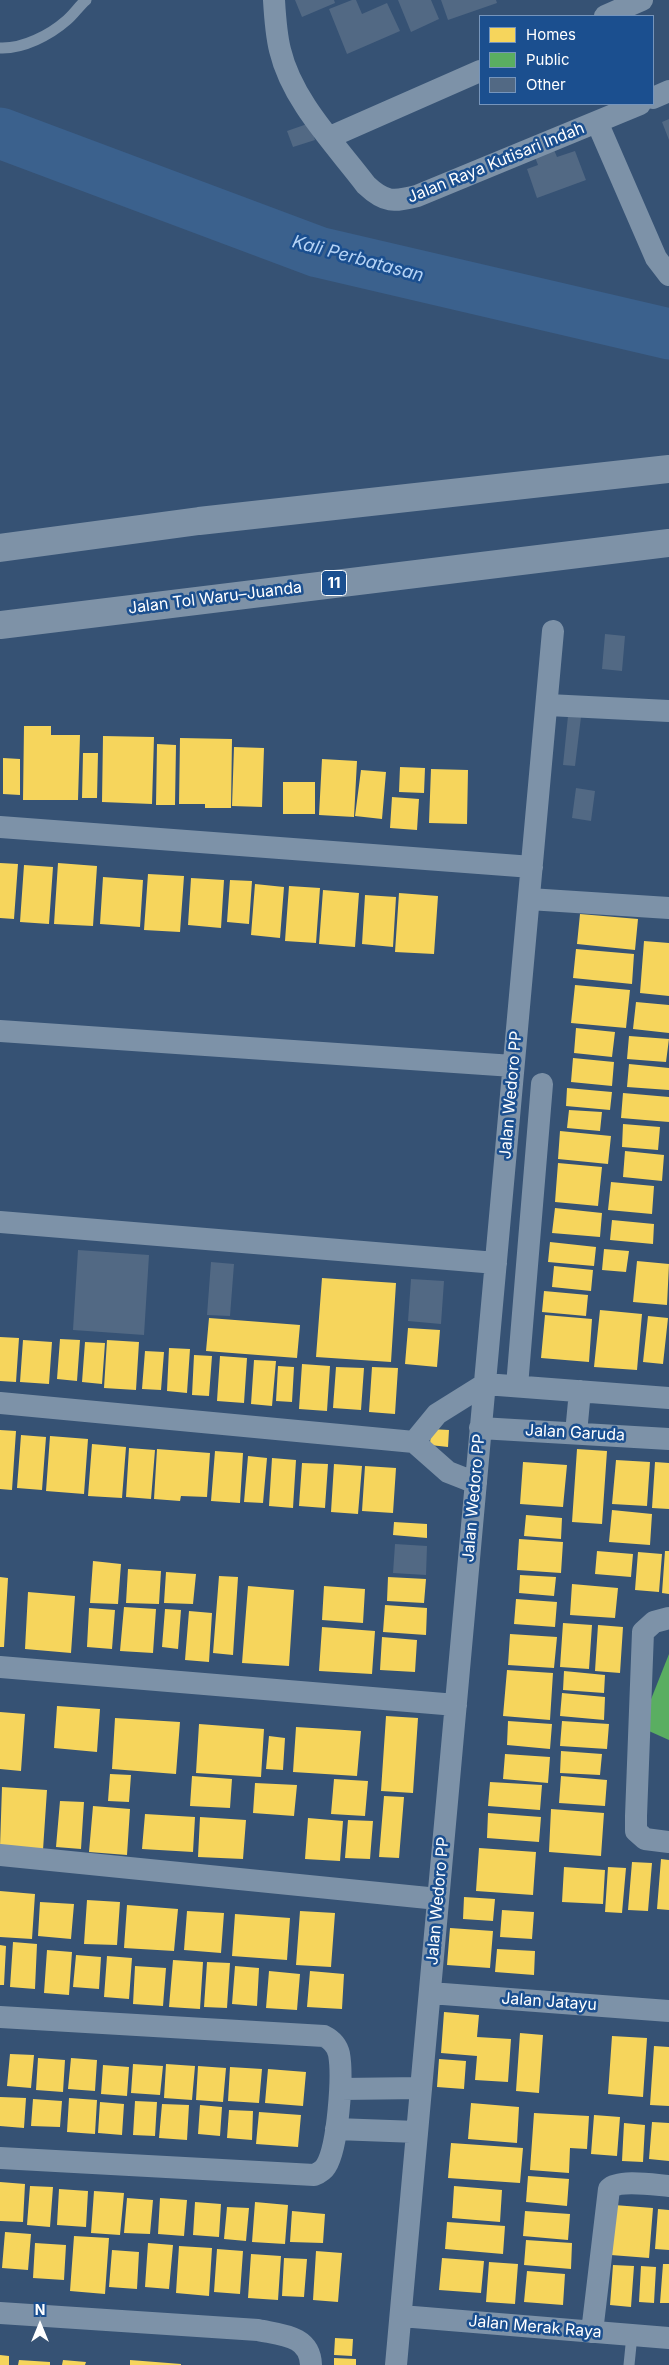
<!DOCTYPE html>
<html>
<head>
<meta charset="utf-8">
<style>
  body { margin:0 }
  #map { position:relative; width:669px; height:2365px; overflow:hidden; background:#365274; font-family:Inter,sans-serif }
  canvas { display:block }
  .legend { position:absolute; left:479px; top:15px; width:175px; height:90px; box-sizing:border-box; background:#1b4f8f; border:1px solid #7695bc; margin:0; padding:6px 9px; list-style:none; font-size:15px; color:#fff }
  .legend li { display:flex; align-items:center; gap:10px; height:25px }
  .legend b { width:25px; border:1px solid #7695bc }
  .north { position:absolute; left:15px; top:2300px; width:50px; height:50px; -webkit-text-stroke:4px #1b4f8f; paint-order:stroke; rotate:0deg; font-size:14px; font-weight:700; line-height:20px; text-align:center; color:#fff }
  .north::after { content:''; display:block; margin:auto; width:18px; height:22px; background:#fff; clip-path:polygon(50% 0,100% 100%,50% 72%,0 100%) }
</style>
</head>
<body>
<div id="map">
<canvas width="669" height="2365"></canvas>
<ul class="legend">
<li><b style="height:14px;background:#f6d55c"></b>Homes</li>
<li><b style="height:14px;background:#5aae61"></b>Public</li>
<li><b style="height:14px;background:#526984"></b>Other</li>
</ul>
<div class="north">N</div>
</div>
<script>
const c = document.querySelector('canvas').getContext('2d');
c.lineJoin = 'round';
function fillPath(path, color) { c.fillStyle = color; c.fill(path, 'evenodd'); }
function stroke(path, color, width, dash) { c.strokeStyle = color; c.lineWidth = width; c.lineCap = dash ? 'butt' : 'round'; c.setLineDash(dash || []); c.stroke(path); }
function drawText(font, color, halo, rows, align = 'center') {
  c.font = font + ' Inter,sans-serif'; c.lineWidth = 5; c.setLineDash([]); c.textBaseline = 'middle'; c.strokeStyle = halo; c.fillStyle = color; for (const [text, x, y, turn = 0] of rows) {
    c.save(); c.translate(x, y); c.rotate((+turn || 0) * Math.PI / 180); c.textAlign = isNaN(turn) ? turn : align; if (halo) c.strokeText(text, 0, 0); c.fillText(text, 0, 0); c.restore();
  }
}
const homes = new Path2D(`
  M24 726H51V735H80L78 800H23Z
  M103 736 154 737 152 804 102 802Z
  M180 738 232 739 231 808H205V804H179Z
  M157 744 176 745 175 805H156Z
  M234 747 264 748 262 807 232 806Z
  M83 753H98L97 798H82Z
  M3 758 20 759V795L3 794Z
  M322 759 357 761 354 817 319 815Z
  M400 767 425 768 424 793 399 792Z
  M431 769 468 770 467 824 429 823Z
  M361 770 386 772 382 819 355 816Z
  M283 782H315V814H283Z
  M392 797 419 799 417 830 390 828Z
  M0 863 18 864 14 919 0 918Z
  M58 863 97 866 93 926 54 924Z
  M24 865 53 867 49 924 20 922Z
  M148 874 184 876 180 932 144 930Z
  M103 877 143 880 140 927 100 924Z
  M191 878 224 880 221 928 188 925Z
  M230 880 252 881 249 924 227 922Z
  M255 884 284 887 280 938 251 935Z
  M289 886 320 888 316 943 285 941Z
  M323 890 359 893 355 947 319 944Z
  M399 893 438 896 434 954 395 952Z
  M365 895 396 897 393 947 362 944Z
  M580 914 638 919 635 950 577 944Z
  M644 941 669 943V996L640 993Z
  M576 949 634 954 632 984 573 978Z
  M575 985 630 990 626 1028 571 1023Z
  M636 1002 669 1005V1033L633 1029Z
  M576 1028 615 1032 612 1057 574 1053Z
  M629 1036 669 1039 666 1062 627 1059Z
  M573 1058 614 1062 612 1086 571 1082Z
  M629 1064 669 1068V1090L627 1087Z
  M567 1088 612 1092 610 1110 566 1106Z
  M623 1093 669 1097V1122L621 1118Z
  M569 1110 602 1112 600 1131 567 1128Z
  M623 1124 660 1127 658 1150 622 1147Z
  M560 1131 611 1136 608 1164 558 1159Z
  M625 1151 664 1155 662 1181 623 1177Z
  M558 1163 602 1167 598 1206 555 1202Z
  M611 1182 654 1186 652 1214 608 1210Z
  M555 1208 602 1213 600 1237 552 1233Z
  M612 1220 654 1224 653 1244 610 1240Z
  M550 1242 596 1247 594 1266 548 1262Z
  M604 1249 629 1251 626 1272 602 1270Z
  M637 1261 669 1264 667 1305 633 1302Z
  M554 1266 593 1270 591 1291 552 1287Z
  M322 1278 396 1283 391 1362 316 1357Z
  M544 1291 588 1295 586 1316 542 1312Z
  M600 1310 642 1314 637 1370 594 1367Z
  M545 1315 592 1319 589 1362 541 1358Z
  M648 1316 668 1318 663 1364 643 1362Z
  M209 1318 300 1325 297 1358 206 1351Z
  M408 1328 440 1330 437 1367 405 1364Z
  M0 1337 19 1338 16 1382 0 1381Z
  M60 1339 80 1340 77 1381 57 1379Z
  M23 1340 52 1342 49 1384 20 1382Z
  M107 1340 139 1342 136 1390 104 1388Z
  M85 1342 105 1343 102 1384 82 1382Z
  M169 1348 190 1349 187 1393 167 1391Z
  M145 1351 164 1352 161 1390 142 1389Z
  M194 1355 212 1356 209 1396 192 1395Z
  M220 1356 247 1358 244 1403 217 1401Z
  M254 1360 276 1361 272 1406 251 1404Z
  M302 1364 330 1366 327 1411 299 1409Z
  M278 1366 294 1367 292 1402 276 1401Z
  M336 1367 364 1368 361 1410 333 1408Z
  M372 1367 398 1368 395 1414 369 1412Z
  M431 1429 449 1430 448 1447 430 1445Z
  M0 1430 16 1431 12 1490 0 1489Z
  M21 1435 46 1437 42 1490 17 1488Z
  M50 1436 88 1439 84 1494 46 1491Z
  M92 1444 126 1447 122 1498 88 1496Z
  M129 1448 155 1450 151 1499 126 1497Z
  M157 1449 210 1453 207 1497 181 1496 180 1501 154 1499Z
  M577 1449 607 1451 602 1524 572 1522Z
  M215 1451 243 1453 240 1503 211 1501Z
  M248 1456 267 1458 263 1503 244 1502Z
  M272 1458 296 1460 293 1508 269 1506Z
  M616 1460 650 1462 647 1506 612 1504Z
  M523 1462 567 1465 563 1507 520 1504Z
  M655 1462 669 1463V1509L652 1508Z
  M302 1463 328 1464 325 1508 299 1506Z
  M334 1464 362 1466 358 1514 331 1512Z
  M365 1466 396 1468 393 1513 362 1511Z
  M612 1510 652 1514 650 1545 609 1542Z
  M526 1515 562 1518 561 1539 524 1536Z
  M394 1522 427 1524V1538L393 1535Z
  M519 1539 563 1542 561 1573 517 1570Z
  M597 1551 633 1554 631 1577 595 1574Z
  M665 1551H669V1594L662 1593Z
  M638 1552 662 1554 659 1592 635 1590Z
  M93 1561 121 1564 118 1604 90 1603Z
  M128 1569 161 1571 159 1604 126 1603Z
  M166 1572 196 1574 193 1604 164 1603Z
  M520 1575 556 1577 554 1596 519 1593Z
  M219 1576 238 1577 233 1655 213 1653Z
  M0 1577 8 1578 4 1647H0Z
  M388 1577 426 1579 424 1603 387 1601Z
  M572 1584 618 1588 615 1618 570 1615Z
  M248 1586 294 1590 289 1666 242 1663Z
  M324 1586 365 1589 363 1623 322 1620Z
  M28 1592 75 1596 71 1653 25 1649Z
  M516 1599 557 1602 555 1627 514 1624Z
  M385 1605 427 1608 426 1635 383 1632Z
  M124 1607 156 1609 153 1653 120 1651Z
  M89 1608 115 1610 112 1649 87 1647Z
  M165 1609 181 1610 178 1649 162 1647Z
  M189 1611 212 1613 209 1662 185 1660Z
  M563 1623 592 1625 589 1669 560 1667Z
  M598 1625 623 1627 620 1673 595 1671Z
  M322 1627 375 1631 372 1674 319 1671Z
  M510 1634 557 1637 554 1668 508 1665Z
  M382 1637 417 1640 415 1672 380 1670Z
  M507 1670 553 1673 550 1720 503 1716Z
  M564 1671 605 1675 604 1693 563 1690Z
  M562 1693 605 1697 604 1720 560 1716Z
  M57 1706 100 1709 97 1752 54 1748Z
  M0 1712 25 1714 21 1771 0 1769Z
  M386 1716 418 1718 413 1793 381 1791Z
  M115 1718 180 1722 176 1774 112 1769Z
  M508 1721 552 1724 550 1749 507 1745Z
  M562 1721 609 1724 607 1749 560 1746Z
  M199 1724 264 1729 261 1777 196 1773Z
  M296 1727 361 1731 357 1776 293 1772Z
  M269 1736 285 1738 283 1770 266 1769Z
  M561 1751 602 1754 600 1775 560 1773Z
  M505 1754 550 1757 548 1783 503 1779Z
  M110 1774 131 1775 129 1802 108 1801Z
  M192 1776 232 1779 230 1808 190 1806Z
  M561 1776 607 1780 605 1806 559 1803Z
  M334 1779 368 1781 365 1816 331 1814Z
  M490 1782 542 1785 540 1810 488 1806Z
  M255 1783 297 1785 294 1816 253 1813Z
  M2 1787 47 1790 43 1850 0 1847Z
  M384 1796 404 1797 399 1858 379 1857Z
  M60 1801 84 1802 81 1849 56 1847Z
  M93 1806 130 1809 127 1855 89 1852Z
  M551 1809 604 1813 601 1856 549 1852Z
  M488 1813 541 1817 539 1842 487 1838Z
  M145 1814 195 1817 193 1852 142 1849Z
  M200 1817 246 1820 243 1859 198 1857Z
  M308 1818 343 1821 340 1861 305 1859Z
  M348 1820 373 1821 370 1859 345 1858Z
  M479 1848 536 1852 533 1895 476 1891Z
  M661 1859 669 1860V1910L657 1909Z
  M632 1862 652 1863 648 1911 628 1910Z
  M564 1867 605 1870 603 1904 562 1902Z
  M608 1867 626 1868 622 1913 605 1912Z
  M0 1891 35 1894 32 1939 0 1937Z
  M464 1897 495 1899 493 1921 463 1919Z
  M87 1900 120 1902 117 1945 84 1944Z
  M40 1902 74 1904 71 1939 38 1936Z
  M127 1905 178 1909 174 1951 124 1948Z
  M502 1910 534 1912 532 1939 500 1937Z
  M187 1911 224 1913 221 1953 184 1950Z
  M300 1911 335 1913 331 1967 296 1965Z
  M235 1914 290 1918 287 1960 232 1956Z
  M450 1928 493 1931 490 1968 447 1965Z
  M13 1942 37 1944 35 1989 10 1987Z
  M0 1945 6 1946 4 1985H0Z
  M497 1949 535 1951 534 1975 495 1972Z
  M47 1950 72 1952 69 1995 44 1993Z
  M76 1955 101 1957 99 1989 73 1987Z
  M107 1956 132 1958 129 1999 104 1997Z
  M173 1960 203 1962 200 2009 169 2007Z
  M207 1962 230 1963 227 2008 204 2007Z
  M135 1966 166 1968 163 2006 133 2004Z
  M235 1966 259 1968 257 2006 232 2004Z
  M269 1971 300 1974 297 2010 266 2008Z
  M310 1971 344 1974 342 2009 307 2007Z
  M444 2012 479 2015 477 2037 511 2039 508 2082 475 2080 477 2056 441 2053Z
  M520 2033 543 2035 539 2093 516 2091Z
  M612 2036 647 2038 643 2097 608 2094Z
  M654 2046 669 2047V2106L650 2105Z
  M10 2054 34 2055 31 2088 7 2086Z
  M38 2058 65 2060 63 2092 36 2090Z
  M71 2058 97 2060 95 2091 68 2089Z
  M439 2059 466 2061 464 2089 437 2087Z
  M133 2064 163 2066 160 2095 131 2093Z
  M166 2064 195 2066 192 2100 164 2098Z
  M103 2065 129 2067 127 2096 101 2094Z
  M198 2066 226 2068 223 2102 196 2100Z
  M230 2067 262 2069 259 2103 228 2101Z
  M268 2069 306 2072 303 2106 265 2103Z
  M0 2097 26 2098 24 2128 0 2126Z
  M69 2098 97 2100 95 2134 67 2132Z
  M33 2099 62 2101 60 2127 31 2126Z
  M135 2101 157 2102 155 2136 133 2135Z
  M100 2102 124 2104 122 2135 98 2133Z
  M471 2103 519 2107 517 2143 468 2139Z
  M162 2104 189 2105 187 2140 159 2138Z
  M200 2105 222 2107 220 2136 198 2134Z
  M229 2110 253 2111 252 2140 227 2138Z
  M259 2112 301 2115 298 2147 256 2144Z
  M534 2113 589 2116 587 2149 570 2148 569 2173 530 2170Z
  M594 2115 620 2117 617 2156 591 2154Z
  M652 2122 669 2123V2161L649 2159Z
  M624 2123 645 2125 643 2162 622 2161Z
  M451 2143 523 2148 520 2183 448 2178Z
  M528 2176 569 2179 567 2206 526 2202Z
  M0 2182 25 2184 23 2222 0 2221Z
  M30 2186 53 2187 50 2227 27 2225Z
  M454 2186 502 2190 500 2222 452 2218Z
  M59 2189 88 2191 86 2227 57 2225Z
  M94 2191 124 2193 120 2235 91 2233Z
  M127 2198 153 2200 150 2234 124 2233Z
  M160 2198 187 2200 184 2236 158 2234Z
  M195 2202 221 2204 219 2237 193 2235Z
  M255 2202 288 2205 285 2244 252 2242Z
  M614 2205 653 2208 649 2258 611 2255Z
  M227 2207 249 2208 246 2241 224 2239Z
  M658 2209 669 2210V2250L655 2249Z
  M292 2211 325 2214 323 2243 290 2242Z
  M525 2211 570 2214 568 2240 523 2236Z
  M447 2222 505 2226 503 2254 445 2249Z
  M5 2232 31 2234 28 2270 2 2268Z
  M74 2236 109 2238 105 2294 70 2291Z
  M526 2240 572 2243 571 2269 524 2265Z
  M35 2243 66 2245 64 2280 33 2278Z
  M148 2243 173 2245 169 2289 145 2287Z
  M179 2246 212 2248 209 2296 176 2293Z
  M217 2249 243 2251 240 2294 214 2292Z
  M112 2250 139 2252 137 2289 109 2287Z
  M316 2251 342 2253 338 2302 313 2300Z
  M251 2254 281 2256 278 2300 248 2298Z
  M284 2258 307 2259 304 2297 282 2296Z
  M442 2258 484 2261 481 2293 439 2290Z
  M489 2262 518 2264 515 2304 486 2302Z
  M663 2264H669V2303H660Z
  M613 2265 634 2266 631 2307 610 2305Z
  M641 2266 656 2267 654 2303 639 2302Z
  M527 2271 565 2274 563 2305 524 2302Z
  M335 2338 353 2339 352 2356 334 2355Z
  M0 2355 9 2356V2365H0Z
  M334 2358 356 2359V2365H334Z
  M19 2360 50 2362V2365H18Z
  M63 2360 86 2362 85 2365H62Z
  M130 2360 181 2364V2365H130Z`);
const public = new Path2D(`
  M669 1654V1740L640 1727Z`);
const river = new Path2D(`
  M0 133 318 252 669 334`);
const building = new Path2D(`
  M295 0H334L335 3 302 17Z
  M352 0H356L362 14 387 3 400 31 347 54 329 9Z
  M398 0H431L439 19 411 32Z
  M441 0H496L497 3 448 20Z
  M669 119V140L662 122Z
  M310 123 315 140 293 147 287 131Z
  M552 145 557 157 575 151 586 180 537 198 527 169 538 165 533 152Z
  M605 634 625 636 622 671 602 669Z
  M568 716 581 717 575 766 563 765Z
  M576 788 595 791 591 821 572 818Z
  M78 1250 149 1255 144 1335 73 1330Z
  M211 1262 234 1264 230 1316 207 1315Z
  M411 1279 444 1281 441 1324 408 1321Z
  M395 1544 427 1546 426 1575 393 1573Z`);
const lane = new Path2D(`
  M0 48C23 49 50 35 67 20 74 14 79 6 86 0
  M629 2365 632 2335`);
const street = new Path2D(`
  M274 0C275 17 276 34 280 50 292 101 335 144 366 185 385 203 394 202 417 196L640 104
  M605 16 642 0
  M653 98 669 91
  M597 122 656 258 669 275
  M330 137 480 71
  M548 705 669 711
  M0 827 532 867
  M529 899 669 908
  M0 1031 513 1066
  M0 1222 496 1263
  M517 1386 542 1084
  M0 1403 414 1442 448 1472 476 1483
  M480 1428 669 1439
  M576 1433 580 1391
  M414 1442 437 1414 485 1384 669 1398
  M669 1618 654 1622 643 1632 636 1816V1831L645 1839 669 1842
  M0 1667 456 1705
  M0 1855 438 1899
  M430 1993 669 2011
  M0 2017 324 2036C332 2040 337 2045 339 2054 343 2076 338 2147 326 2166 323 2171 319 2173 314 2175L0 2158
  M341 2089 421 2088
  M336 2129 417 2132
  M0 2313 258 2330C281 2335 310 2335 311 2365
  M401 2316 669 2338
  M592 2332 609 2189C619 2179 655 2185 669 2186
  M396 2365 553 631`);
const highway = new Path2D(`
  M0 548 199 521 669 469
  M0 625 669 543`);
const shields = [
  [334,583,25]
];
const shieldNames = [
  ["11",334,583]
];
const streetNames = [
  ["Jalan Raya Kutisari Indah",496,163,-22],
  ["Jalan Tol Waru–Juanda",215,598,-7],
  ["Jalan Wedoro PP",511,1095,-85],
  ["Jalan Garuda",575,1433,3],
  ["Jalan Wedoro PP",474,1498,-85],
  ["Jalan Wedoro PP",438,1901,-85],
  ["Jalan Jatayu",549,2002,4],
  ["Jalan Merak Raya",535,2327,5]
];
const waterNames = [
  ["Kali Perbatasan",358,259,15]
];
fillPath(homes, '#f6d55c');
fillPath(public, '#5aae61');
stroke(river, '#3b618d', 51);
fillPath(building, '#526984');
stroke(lane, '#7d92a8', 11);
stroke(street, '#7d92a8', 22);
stroke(highway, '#7e92a7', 28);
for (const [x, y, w] of shields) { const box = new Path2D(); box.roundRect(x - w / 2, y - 12.5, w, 25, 4); c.fillStyle = '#1b4f8f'; c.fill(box); stroke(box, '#fff', 1); }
drawText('bold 15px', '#fff', null, shieldNames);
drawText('16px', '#fff', '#1b4f8f', streetNames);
drawText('italic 18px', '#b5d3f5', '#1b4f8f', waterNames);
</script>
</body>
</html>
